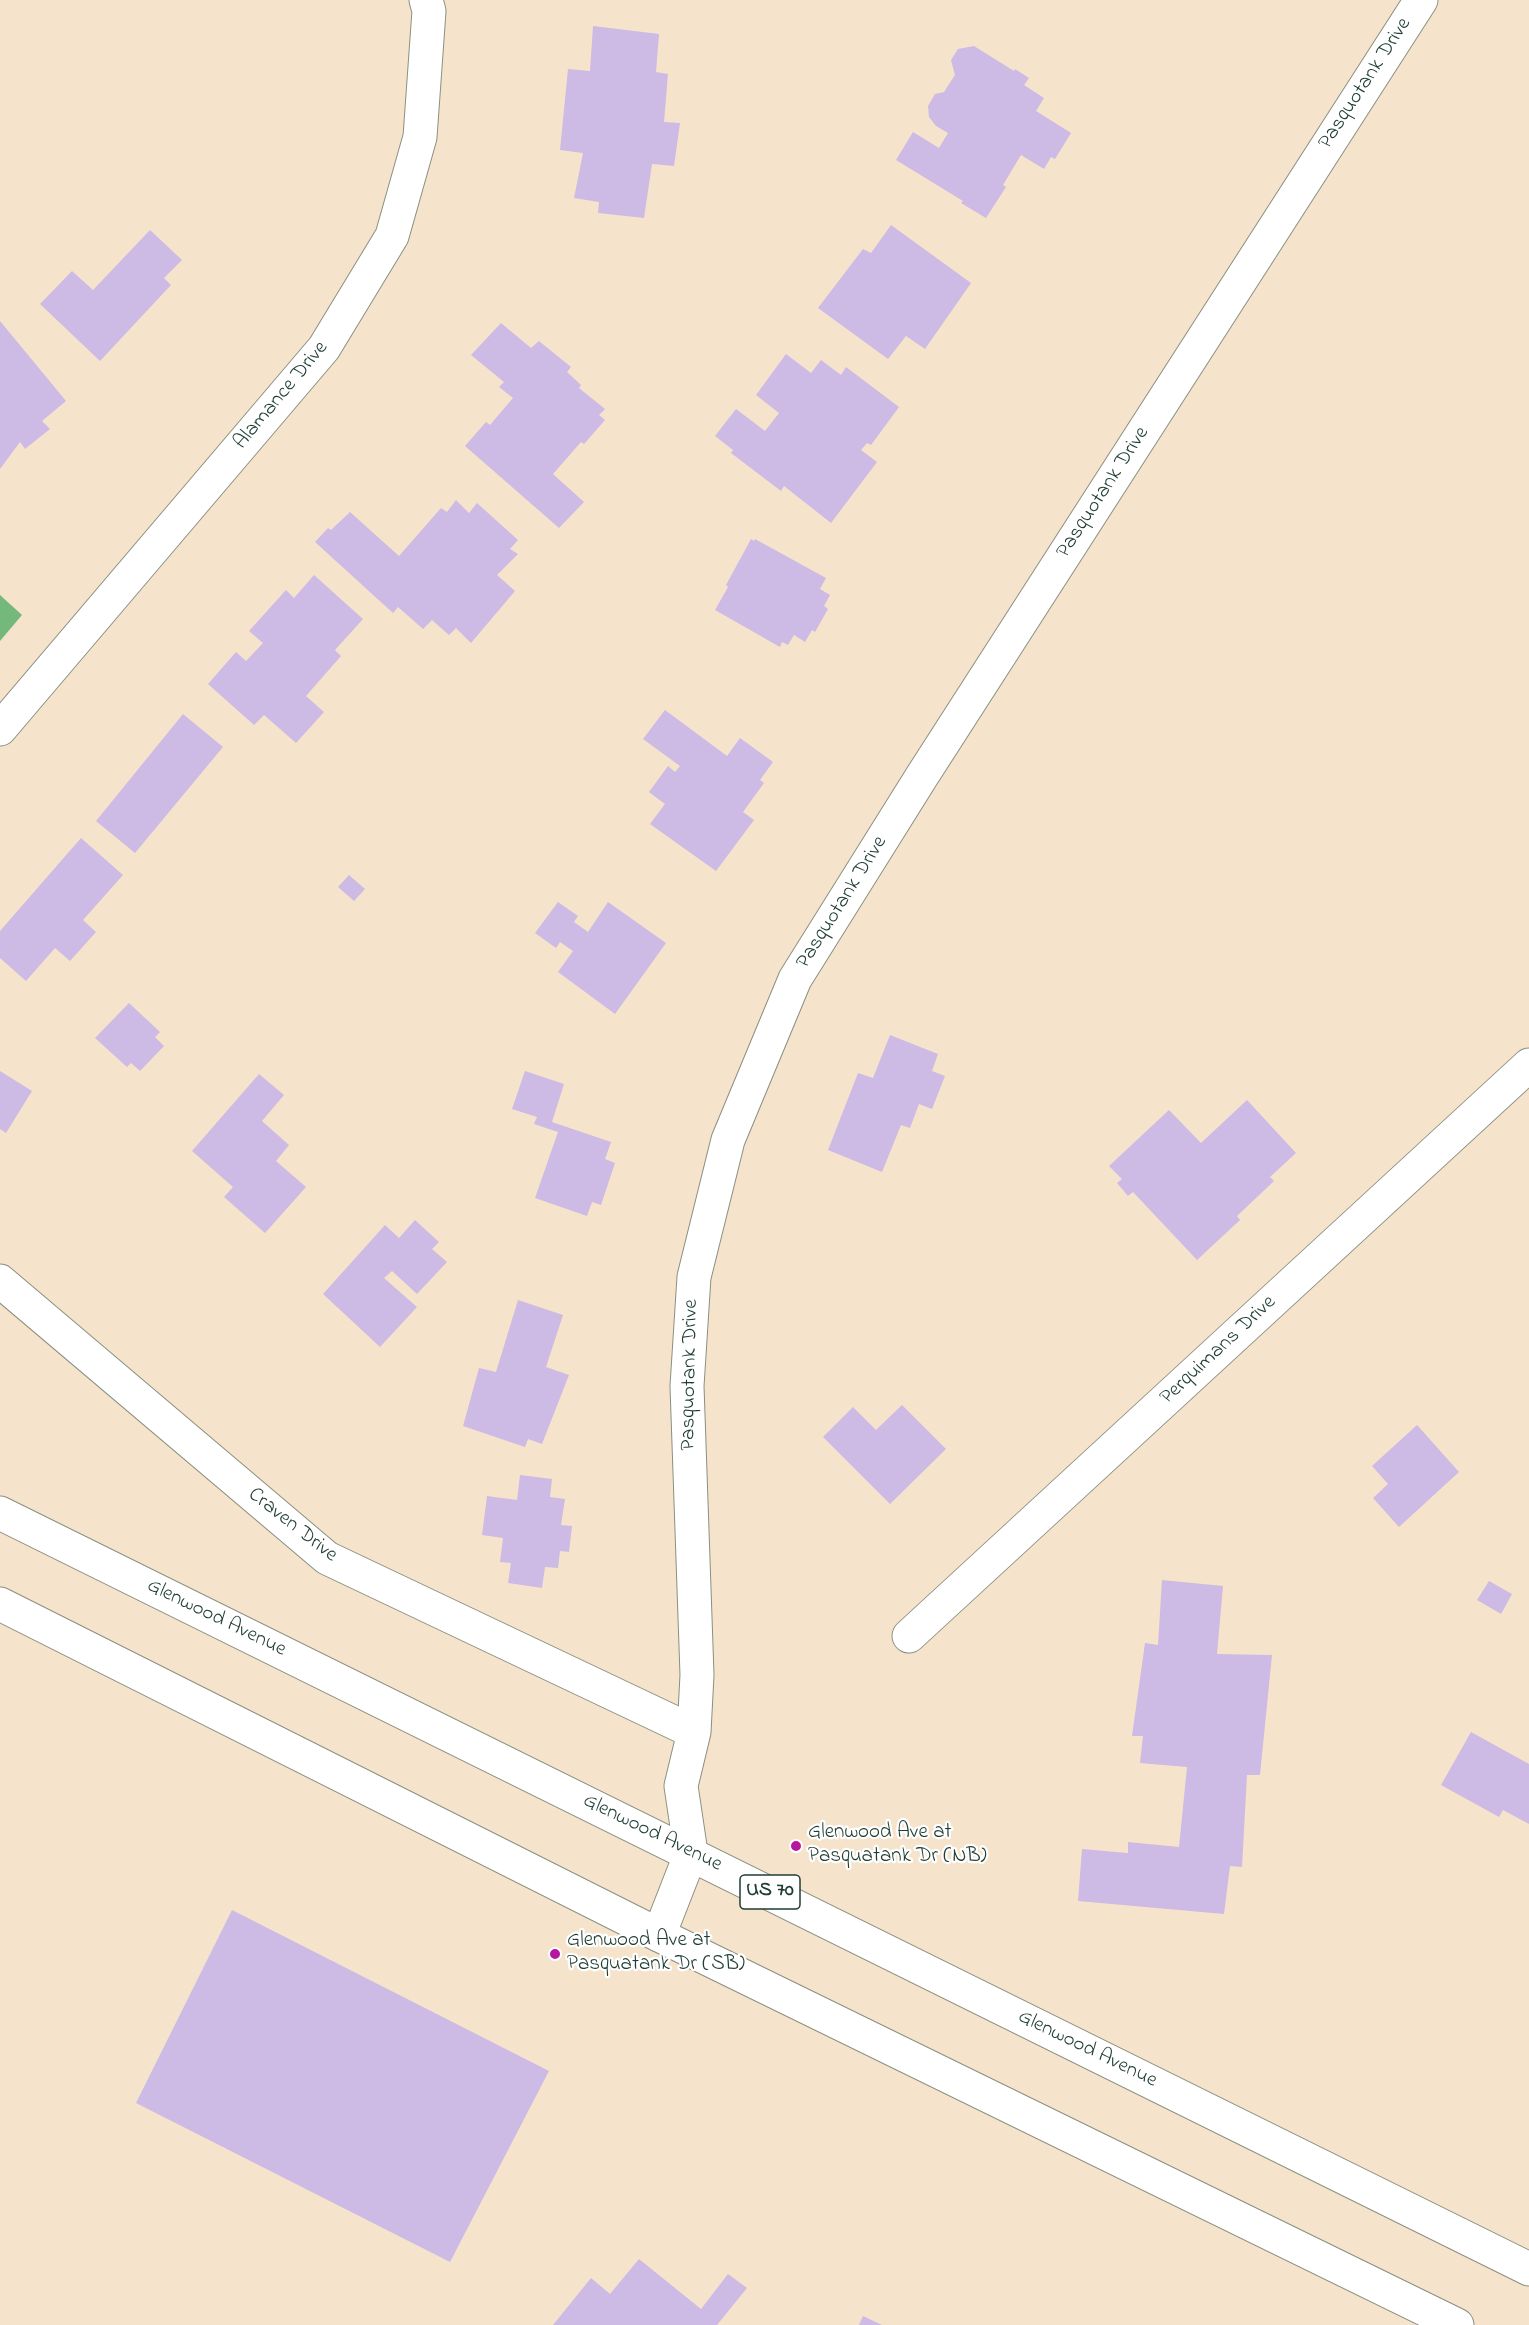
<!DOCTYPE html>
<html>
<head>
<meta charset="utf-8">
<style>
  body { margin:0 }
  canvas { display:block; background:#f5e3cc }
</style>
</head>
<body>
<canvas width="1529" height="2325"></canvas>
<script>
const c = document.querySelector('canvas').getContext('2d');
c.lineJoin = 'round';
function fillPath(path, color) { c.fillStyle = color; c.fill(path, 'evenodd'); }
function stroke(path, color, width, dash) { c.strokeStyle = color; c.lineWidth = width; c.lineCap = dash ? 'butt' : 'round'; c.setLineDash(dash || []); c.stroke(path); }
function drawText(font, color, halo, rows, align = 'center') {
  c.font = font + ' "Indie Flower",sans-serif'; c.lineWidth = 4.5; c.setLineDash([]); c.textBaseline = 'middle'; c.strokeStyle = halo; c.fillStyle = color; for (const [text, x, y, turn = 0] of rows) {
    c.save(); c.translate(x, y); c.rotate((+turn || 0) * Math.PI / 180); c.textAlign = isNaN(turn) ? turn : align; if (halo) c.strokeText(text, 0, 0); c.fillText(text, 0, 0); c.restore();
  }
}
const forest = new Path2D(`
  M0 595 22 615 0 641Z`);
const building = new Path2D(`
  M593 26 659 34 656 72 668 74 664 122 680 123 674 166 652 164 644 218 598 213 599 202 574 198 583 153 560 150 568 69 590 71Z
  M974 46 1014 71 1015 69 1029 78 1024 85 1044 98 1036 111 1071 133 1055 159 1051 157 1044 169 1021 155 1003 185 1006 187 986 218 961 203 963 201 896 160 913 132 939 148 948 133 936 126 929 117 928 106 935 94 944 92 955 75 951 60 958 49Z
  M891 225 971 283 925 349 906 336 888 359 818 308 863 249 871 253Z
  M150 230 182 260 164 278 171 285 100 361 40 304 72 271 93 290Z
  M0 321 66 401 42 421 50 429 25 449 20 442 0 469Z
  M501 323 531 348 539 341 571 367 567 372 581 385 579 388 605 409 599 415 605 420 584 444 581 442 553 474 584 502 559 528 465 446 486 422 490 425 513 398 499 387 504 382 471 355Z
  M786 354 811 373 821 360 841 375 846 367 899 407 871 445 867 443 861 450 877 462 831 523 784 486 781 491 731 453 733 450 715 436 736 409 765 431 779 413 756 395Z
  M456 500 469 513 477 503 518 540 510 549 518 554 497 575 515 591 471 643 456 628 449 635 432 620 423 629 398 607 393 613 315 542 328 528 331 530 350 512 399 556 441 508 447 512Z
  M751 539 754 541 755 539 826 578 820 589 830 595 824 606 828 609 815 632 812 630 805 642 794 635 788 645 782 642 780 647 715 610 728 587 726 585Z
  M314 575 363 619 335 650 341 656 306 696 324 712 296 743 264 715 254 725 208 684 236 652 246 661 263 643 249 631 286 590 294 598Z
  M665 710 727 756 740 738 773 762 760 780 764 783 743 812 754 820 716 871 650 824 665 804 649 792 668 766 675 772 680 766 643 739Z
  M183 714 223 747 135 853 96 821Z
  M81 838 123 875 83 920 96 932 70 961 55 948 26 981 0 958V931Z
  M349 875 365 889 354 901 338 887Z
  M558 902 578 916 574 922 588 932 608 902 666 943 615 1014 558 972 573 951 560 942 556 948 535 933Z
  M129 1003 160 1032 155 1037 164 1046 140 1071 131 1063 127 1067 95 1038Z
  M890 1035 938 1054 932 1071 945 1076 932 1109 919 1104 910 1128 901 1125 882 1172 828 1150 858 1073 873 1078Z
  M0 1071 32 1091 6 1133 0 1129Z
  M525 1071 564 1084 552 1122 611 1142 605 1159 615 1163 601 1205 592 1202 587 1216 535 1198 558 1132 534 1124 537 1117 512 1109Z
  M259 1074 284 1095 262 1121 289 1145 276 1161 306 1187 265 1233 224 1197 233 1187 192 1151Z
  M1247 1100 1296 1153 1270 1177 1274 1181 1237 1216 1240 1220 1197 1260 1133 1192 1128 1196 1117 1183 1122 1179 1109 1166 1169 1110 1201 1143Z
  M415 1220 439 1242 432 1249 447 1262 417 1294 392 1271 384 1278 417 1307 380 1347 323 1294 385 1225 399 1238Z
  M518 1300 563 1315 546 1367 569 1375 542 1444 528 1439 525 1447 463 1426 479 1368 496 1372Z
  M902 1405 946 1449 890 1504 823 1437 853 1407 876 1430Z
  M1417 1425 1459 1472 1399 1527 1373 1498 1388 1484 1372 1466Z
  M520 1475 552 1479 550 1497 565 1499 561 1525 572 1526 569 1552 560 1551 558 1568 545 1567 542 1588 508 1583 511 1563 500 1562 503 1538 482 1535 487 1496 517 1500Z
  M1162 1580 1223 1586 1217 1654 1272 1655 1260 1775H1247L1242 1867 1230 1866 1224 1914 1078 1901 1082 1849 1128 1853V1842L1179 1847 1187 1767 1140 1763 1143 1736H1132L1145 1643 1158 1645Z
  M1489 1581 1512 1594 1501 1614 1477 1600Z
  M1471 1732 1529 1764V1824L1503 1810 1499 1817 1441 1785Z
  M232 1910 549 2071 450 2262 136 2103Z
  M639 2259 701 2309 728 2274 747 2288 717 2325H553L591 2278 610 2294Z
  M863 2316 882 2325H859Z`);
const street = new Path2D(`
  M909 1636 1529 1065`);
const secondary = new Path2D(`
  M0 729 324 348 392 236 420 137 429 11 426 0
  M0 1281 327 1558 694 1732
  M659 1935 691 1853 681 1786 694 1732 697 1675 687 1386 694 1277 728 1140 795 979 922 776 1421 0`);
const primary = new Path2D(`
  M0 1513 1529 2269
  M0 1604 659 1935 1457 2325`);
const markers = [
  [796,1846,6,"#b5179e"],
  [555,1954,6,"#b5179e"]
];
const shields = [
  [770,1892,60]
];
const shieldNames = [
  ["US 70",770,1892]
];
const streetNames = [
  ["Pasquotank Drive",1366,84,-57],
  ["Alamance Drive",282,396,-50],
  ["Pasquotank Drive",1104,493,-57],
  ["Pasquotank Drive",843,903,-58],
  ["Perquimans Drive",1219,1351,-43],
  ["Pasquotank Drive",691,1375,-89],
  ["Craven Drive",292,1526,38],
  ["Glenwood Avenue",216,1619,26],
  ["Glenwood Avenue",652,1834,26],
  ["Glenwood Avenue",1087,2050,26]
];
const poiNames = [
  ["Glenwood Ave at",808,1834],
  ["Pasquatank Dr (NB)",808,1858],
  ["Glenwood Ave at",567,1942],
  ["Pasquatank Dr (SB)",567,1966]
];
fillPath(forest, '#75b87b');
fillPath(building, '#cdbae5');
stroke(street, '#8a9080', 35);
stroke(secondary, '#8a9080', 35);
stroke(primary, '#8a9080', 35);
stroke(street, '#fff', 33);
stroke(secondary, '#fff', 33);
stroke(primary, '#fff', 33);
for (const [x, y, r, color] of markers) { const dot = new Path2D(); dot.arc(x, y, r, 0, 2 * Math.PI); c.fillStyle = color; c.fill(dot); stroke(dot, '#fff', 2); }
for (const [x, y, w] of shields) { const box = new Path2D(); box.roundRect(x - w / 2, y - 17, w, 34, 4.5); c.fillStyle = '#fff'; c.fill(box); stroke(box, '#1f3d34', 1.5); }
drawText('bold 20px', '#1f3d34', null, shieldNames);
drawText('21px', '#1f3d34', '#fff', streetNames);
drawText('21px', '#1f3d34', '#fff', poiNames, 'left');
</script>
</body>
</html>
